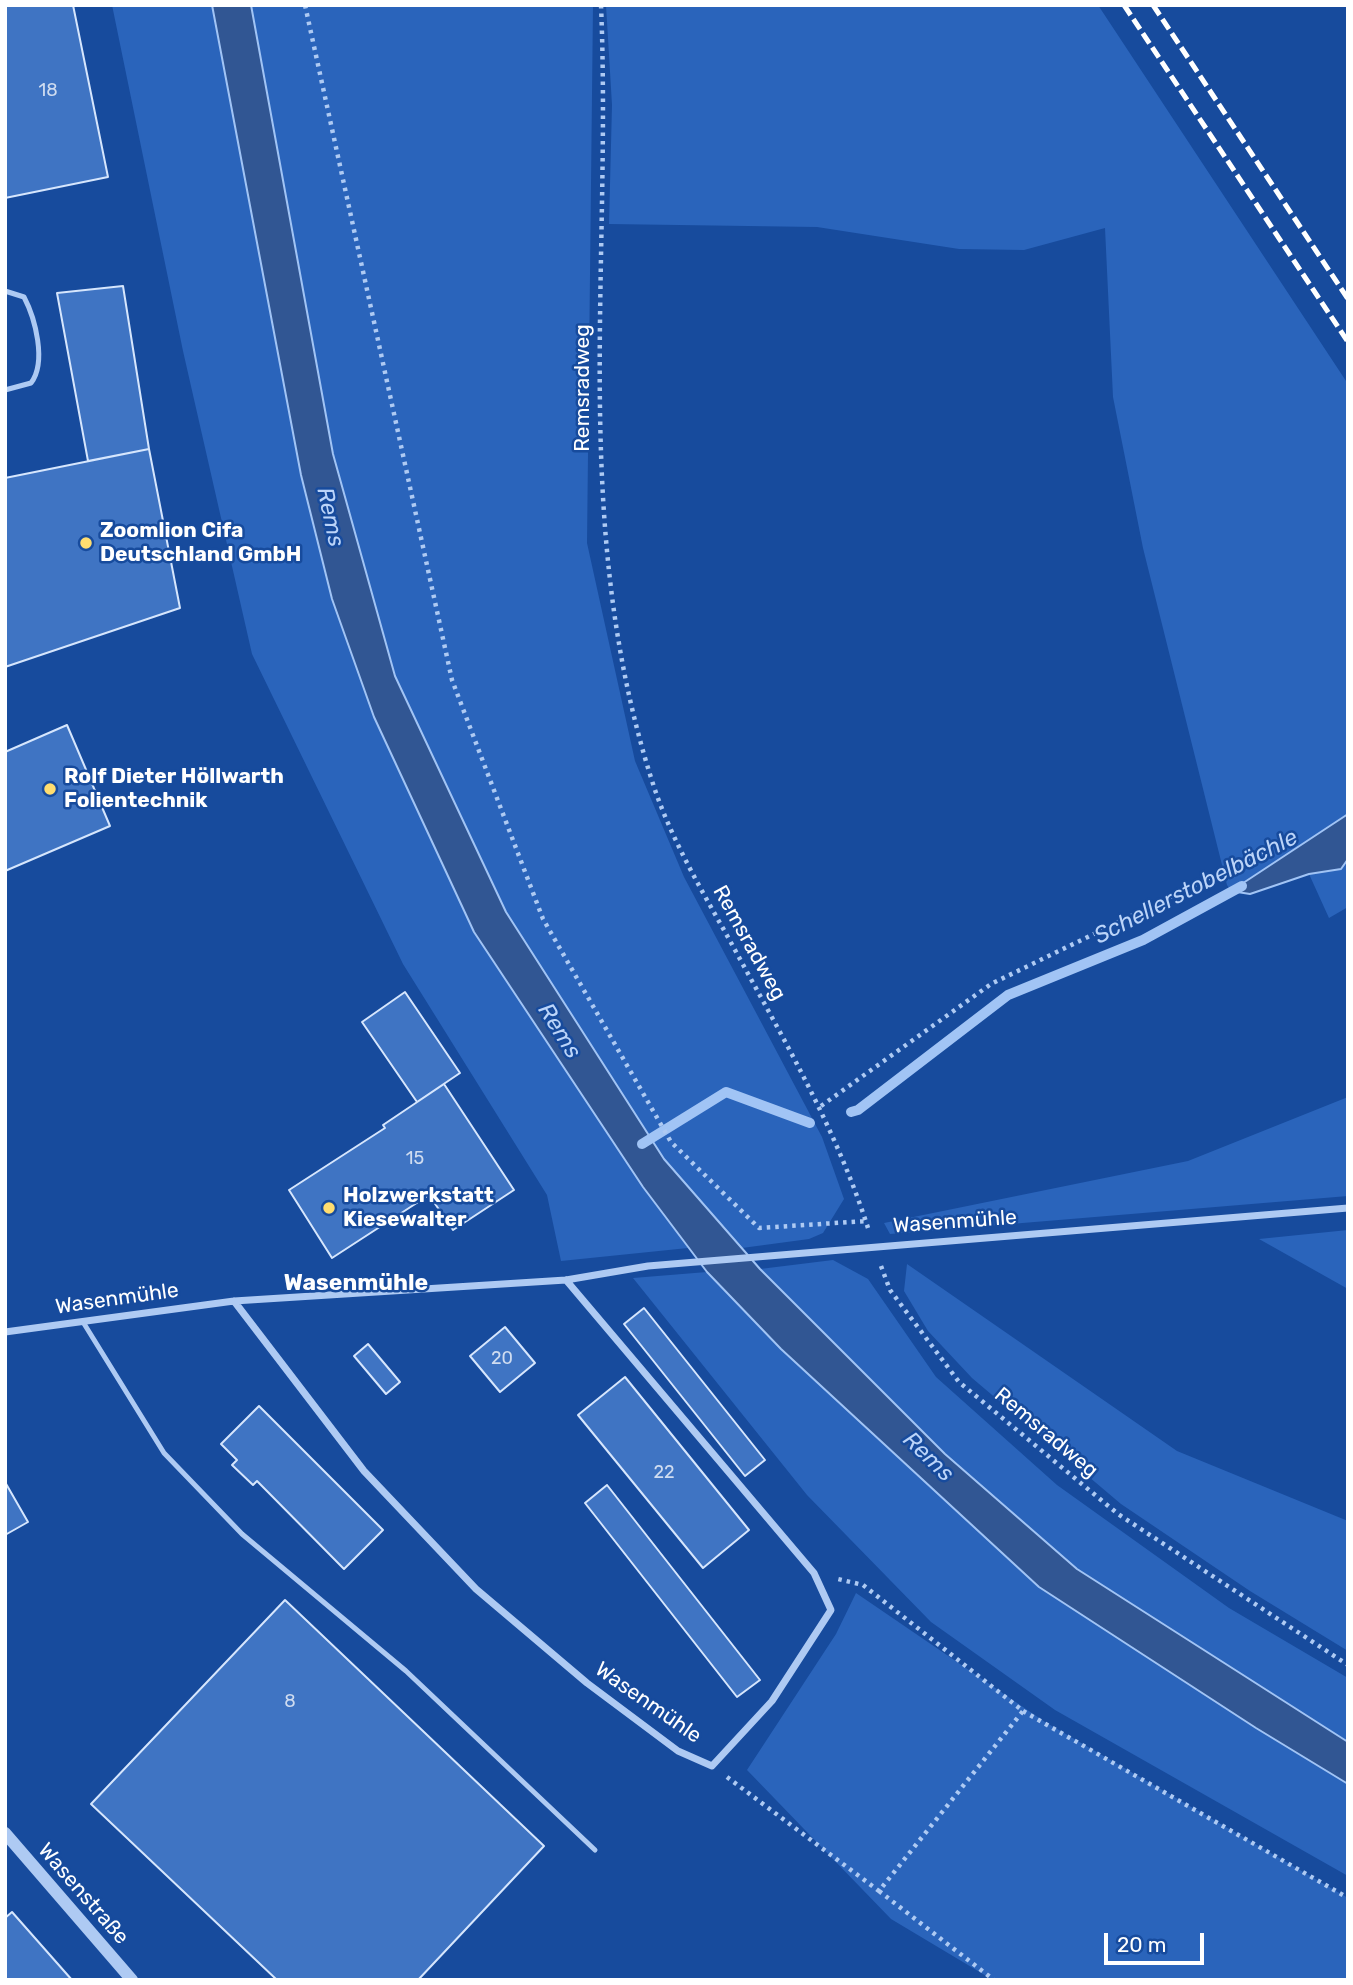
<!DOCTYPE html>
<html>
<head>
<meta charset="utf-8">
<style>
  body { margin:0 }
  #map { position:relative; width:1353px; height:1985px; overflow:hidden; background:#174b9d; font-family:Rubik,sans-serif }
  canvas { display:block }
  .frame { position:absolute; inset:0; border:7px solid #fff; pointer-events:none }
  .scale { position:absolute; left:1104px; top:1933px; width:100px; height:32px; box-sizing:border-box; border:4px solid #fff; border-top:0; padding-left:9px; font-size:21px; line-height:24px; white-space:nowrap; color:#fff; -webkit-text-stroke:5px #174b9d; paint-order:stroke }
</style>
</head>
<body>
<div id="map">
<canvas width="1353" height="1985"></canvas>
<div class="frame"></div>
<div class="scale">20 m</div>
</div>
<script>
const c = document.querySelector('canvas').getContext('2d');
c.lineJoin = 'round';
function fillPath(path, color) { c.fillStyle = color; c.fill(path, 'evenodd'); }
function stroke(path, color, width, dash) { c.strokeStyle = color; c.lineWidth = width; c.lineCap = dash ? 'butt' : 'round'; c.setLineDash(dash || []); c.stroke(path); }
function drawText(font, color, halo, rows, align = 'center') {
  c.font = font + ' Rubik,sans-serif'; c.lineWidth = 5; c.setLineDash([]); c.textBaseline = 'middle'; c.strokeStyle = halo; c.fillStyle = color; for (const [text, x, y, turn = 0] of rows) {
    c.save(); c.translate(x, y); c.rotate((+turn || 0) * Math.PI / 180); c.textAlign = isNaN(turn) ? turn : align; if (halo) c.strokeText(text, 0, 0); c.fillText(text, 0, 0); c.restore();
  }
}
const green = new Path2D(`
  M112 5H212L332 599 643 1187 688 1248 561 1261 547 1195 403 964 252 654 183 351Z
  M251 5H593L587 543 635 761 684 877 822 1137 844 1199 823 1233 809 1239 742 1248 664 1159 506 912 395 676 333 454Z
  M606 5H1098L1348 384V814L1231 891 1227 885 1143 548 1113 397 1105 228 1024 250 959 249 817 227 609 224 612 105Z
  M1348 859V907L1329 918 1309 874 1341 869Z
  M1348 1097V1196L890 1234 884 1223 1188 1161Z
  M1348 1230V1289L1259 1239Z
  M833 1260 868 1279 936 1377 1057 1485 1229 1608 1348 1678V1742L1077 1569 945 1454 760 1269Z
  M907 1264 1177 1451 1348 1521V1651L1250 1591 1121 1504 972 1378 928 1331 904 1291Z
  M707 1272 781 1349 1039 1587 1256 1728 1348 1784V1876L1055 1710 931 1622 807 1495 633 1278Z
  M856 1593 1045 1722 1348 1898V1980H993L891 1919 747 1770 836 1634Z`);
const water = new Path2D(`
  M212 5H251L333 454 395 676 506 912 664 1159 760 1269 945 1454 1077 1569 1348 1742V1784L1256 1728 1039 1587 781 1349 707 1272 643 1187 474 932 374 717 332 599 301 475Z
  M1348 814V859L1341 869 1309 874 1250 894 1231 891Z`);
const stream = new Path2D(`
  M851 1112 858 1110 1008 995 1143 940 1242 886
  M642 1144 726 1092 810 1123`);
const building = new Path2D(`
  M5 5H73L108 177 5 198Z
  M123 286 149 449 88 461 57 293Z
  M149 449 180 608 5 667V478Z
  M67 725 110 826 5 871V752Z
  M405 992 460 1073 417 1102 362 1022Z
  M444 1084 514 1190 453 1230 429 1195 332 1258 289 1190 385 1128 383 1125Z
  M644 1308 765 1460 745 1476 624 1324Z
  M505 1327 535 1363 500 1392 470 1356Z
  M368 1344 400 1382 386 1394 354 1356Z
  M625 1377 749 1530 703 1568 578 1415Z
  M259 1406 383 1530 344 1569 257 1481 253 1485 232 1465 237 1460 221 1444Z
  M5 1482 28 1522 5 1535Z
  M607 1485 760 1680 737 1697 585 1503Z
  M285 1600 544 1846 418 1980H277L91 1804Z
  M12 1912 72 1980H5V1918Z`);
const path = new Path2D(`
  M305 5 452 680 543 919 671 1142 759 1228 866 1221
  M601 5C612 271 569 530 655 790 673 842 702 891 729 939 780 1033 835 1125 868 1228
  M821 1106 991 984 1281 843
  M881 1266 890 1290 959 1382 1118 1514 1348 1665
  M1023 1711 1348 1898
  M727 1777 879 1891 1023 1711 863 1585 838 1579
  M879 1891 994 1980`);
const service = new Path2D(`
  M5 291 24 297C35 318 47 362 31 383L5 390
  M83 1322 164 1453 242 1534 406 1671 595 1850`);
const minor = new Path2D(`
  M234 1301 364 1471 476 1589 587 1683 678 1751 712 1766 772 1701 831 1610 814 1573 566 1280
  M5 1332 234 1301 566 1280 648 1266 1348 1208`);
const tertiary = new Path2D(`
  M5 1833 132 1980`);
const rail = new Path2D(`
  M1124 5 1348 342
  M1153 5 1348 299`);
const markers = [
  [86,543,7,"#ffdd70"],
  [50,789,7,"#ffdd70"],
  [329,1208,7,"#ffdd70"]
];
const numberNames = [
  ["18",48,91],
  ["15",415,1159],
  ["20",502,1359],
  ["22",664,1473],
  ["8",290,1702]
];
const streetNames = [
  ["Remsradweg",583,388,-90],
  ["Remsradweg",749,943,61],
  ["Wasenmühle",955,1222,-4],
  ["Wasenmühle",117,1299,-8],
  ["Remsradweg",1046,1433,40],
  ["Wasenmühle",648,1703,35],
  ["Wasenstraße",83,1894,49]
];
const poiNames = [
  ["Zoomlion Cifa",100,531],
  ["Deutschland GmbH",100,555],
  ["Rolf Dieter Höllwarth",64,777],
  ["Folientechnik",64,801],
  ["Holzwerkstatt",343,1196],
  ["Kiesewalter",343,1220]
];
const waterNames = [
  ["Rems",330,517,78],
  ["Schellerstobelbächle",1196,887,-27],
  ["Rems",559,1031,58],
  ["Rems",928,1457,44]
];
const neighbourhoodNames = [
  ["Wasenmühle",356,1283]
];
fillPath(green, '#2a64bb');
fillPath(water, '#315693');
stroke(water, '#a1c4f5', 2);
stroke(stream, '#a1c4f5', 10);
fillPath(building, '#3f74c3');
stroke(building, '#d6e6fd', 2);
stroke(path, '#aecaf3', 4.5, [3.5, 5]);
stroke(service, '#aecaf3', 5);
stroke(minor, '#aecaf3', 7);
stroke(tertiary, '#aecaf3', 12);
stroke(rail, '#fff', 5, [12, 5]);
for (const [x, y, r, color] of markers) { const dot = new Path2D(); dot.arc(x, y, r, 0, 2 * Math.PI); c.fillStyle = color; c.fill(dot); stroke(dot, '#174b9d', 2.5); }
drawText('18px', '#cfdcf0', null, numberNames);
drawText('21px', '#fff', '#174b9d', streetNames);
drawText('bold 21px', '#fff', '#174b9d', poiNames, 'left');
drawText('italic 23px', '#bbd4f9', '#174b9d', waterNames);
drawText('bold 23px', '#fff', '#174b9d', neighbourhoodNames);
</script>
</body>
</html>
